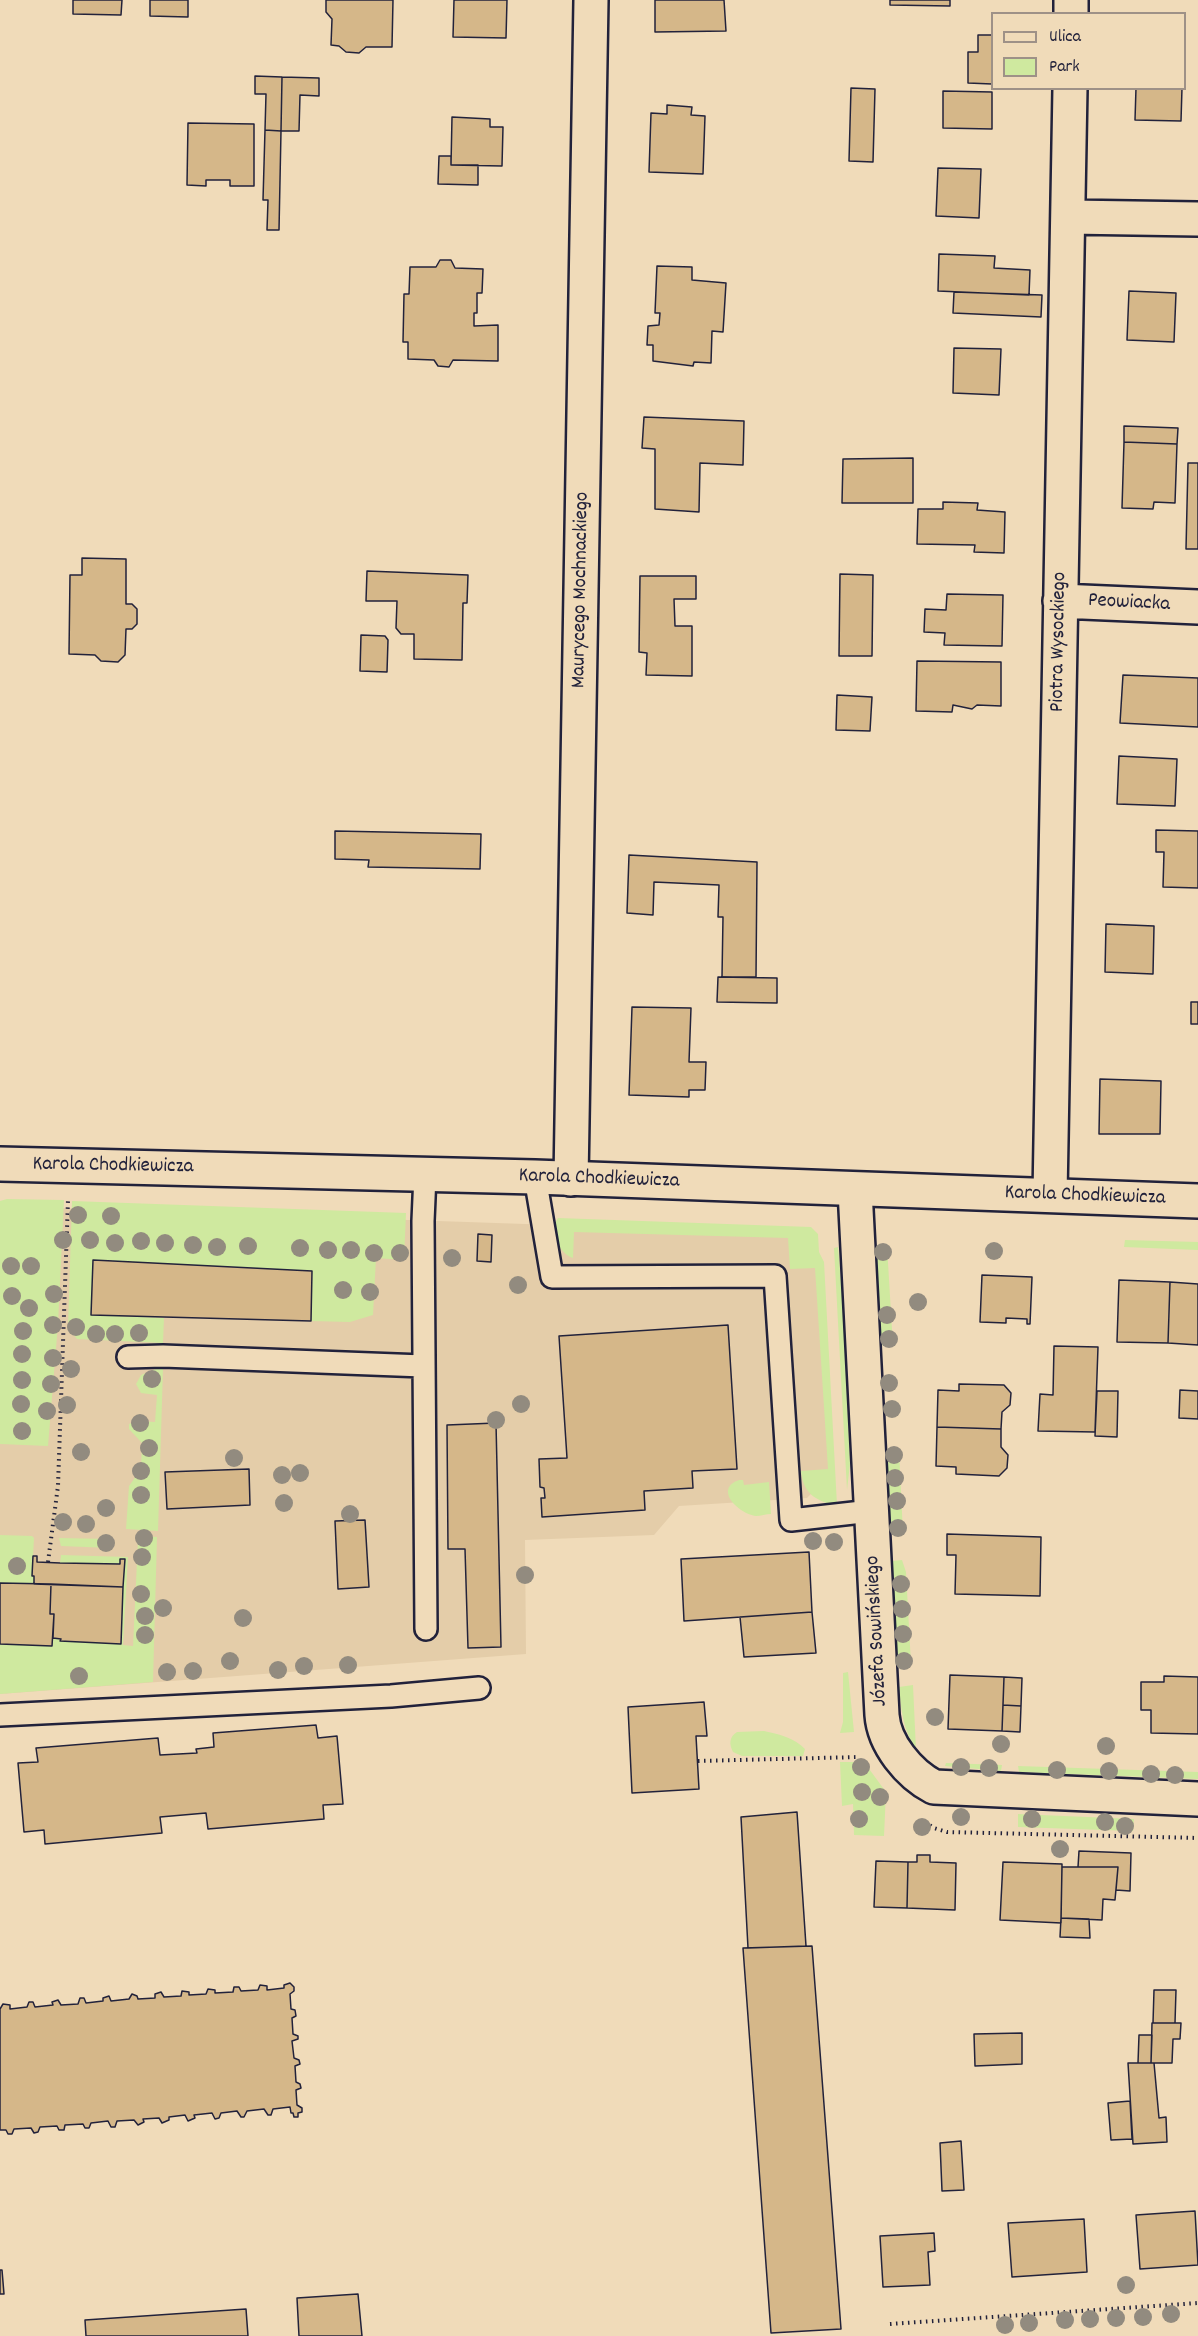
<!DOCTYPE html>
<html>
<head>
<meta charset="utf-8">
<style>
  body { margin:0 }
  #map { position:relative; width:1198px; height:2336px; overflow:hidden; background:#f0dbb9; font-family:Dekko,sans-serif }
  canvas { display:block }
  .legend { position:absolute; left:991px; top:12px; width:195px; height:78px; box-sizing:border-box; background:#f0dbb9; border:2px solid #9e9187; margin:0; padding:8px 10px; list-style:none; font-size:18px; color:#22223b }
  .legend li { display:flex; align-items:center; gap:12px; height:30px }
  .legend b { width:30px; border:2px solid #9e9187 }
</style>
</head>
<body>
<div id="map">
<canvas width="1198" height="2336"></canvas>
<ul class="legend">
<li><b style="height:8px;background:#f0dbb9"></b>Ulica</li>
<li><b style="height:16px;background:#cfe99f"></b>Park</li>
</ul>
</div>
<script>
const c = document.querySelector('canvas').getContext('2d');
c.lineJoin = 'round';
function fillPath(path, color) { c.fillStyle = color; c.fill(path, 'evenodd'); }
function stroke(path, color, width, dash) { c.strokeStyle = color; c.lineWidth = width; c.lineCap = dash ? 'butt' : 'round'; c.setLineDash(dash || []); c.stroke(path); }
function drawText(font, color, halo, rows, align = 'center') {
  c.font = font + ' Dekko,sans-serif'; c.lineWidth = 5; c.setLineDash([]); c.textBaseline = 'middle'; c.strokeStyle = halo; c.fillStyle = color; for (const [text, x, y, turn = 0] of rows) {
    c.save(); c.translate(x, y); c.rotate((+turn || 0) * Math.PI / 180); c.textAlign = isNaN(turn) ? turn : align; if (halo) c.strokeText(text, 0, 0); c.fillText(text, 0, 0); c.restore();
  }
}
const built = new Path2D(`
  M0 1206 817 1234 832 1472 807 1498 679 1506 654 1535 525 1540 526 1654 0 1694Z`);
const green = new Path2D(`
  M7 1199 64 1200 58 1324 48 1446 0 1444V1201Z
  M72 1201 406 1213 404 1260 376 1258 373 1315 350 1322 311 1321 312 1271 93 1260 91 1315 164 1318 163 1343 77 1339 68 1327Z
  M558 1218 811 1227 818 1234 819 1252 824 1262 837 1505 835 1506C816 1500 803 1494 801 1471L828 1469 815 1268 790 1269 788 1238 574 1232 573 1258C559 1253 548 1232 558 1218Z
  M1125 1240 1198 1242V1250L1124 1247Z
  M876 1246H887L893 1346 880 1345Z
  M838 1247 843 1306 850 1464 847 1490 834 1248Z
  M156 1369H163L158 1531 126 1529 129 1486 141 1469 142 1443 129 1429V1424L137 1421 155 1422 157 1395 141 1393 136 1384 141 1375Z
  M899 1450 903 1533 890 1534 887 1451Z
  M739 1480H743L744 1485 769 1482 771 1514C766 1514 761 1516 756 1516 739 1514 713 1489 739 1480Z
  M0 1535 32 1536 34 1538 32 1575 34 1576V1584L0 1583Z
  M142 1536 157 1537 153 1682 0 1694V1644L52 1646 53 1638 61 1639V1641L121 1643 124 1559H120V1564L60 1563 61 1555 128 1557 123 1645 133 1646 138 1540Z
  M59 1538 111 1539 113 1544 110 1548 61 1546Z
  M902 1560 906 1572 911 1664 897 1665 892 1561Z
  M848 1672 854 1732 840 1733 843 1722V1673Z
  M913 1685 916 1750C903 1729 901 1710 899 1687Z
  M764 1731C778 1734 795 1738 805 1749L803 1756H742L733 1752C729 1744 729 1737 737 1732Z
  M840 1762H864L886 1792 884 1836 854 1835 853 1804 842 1806Z
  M946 1763 1002 1765 1001 1771 945 1766Z
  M1018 1766 1198 1772V1779L1019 1772Z
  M1018 1814 1134 1819 1133 1831 1018 1827Z`);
const building = new Path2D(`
  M73 0H122L121 15 73 14Z
  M150 0H188V17L150 16Z
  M326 0H393L392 47H366L359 53 346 52 339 46 331 45 332 19 326 12Z
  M454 0H507L506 38 453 37Z
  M655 0H724L726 31 655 32Z
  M890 0H950V6L890 5Z
  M978 35H992V84L968 83V52H978Z
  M255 76 282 77 281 131 265 130 266 94H255Z
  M282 77 319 78V96L300 95 299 131H281Z
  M851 88 875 89 873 162 849 161Z
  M1136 88H1182L1181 121 1135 120Z
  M943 91 992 92V129L943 128Z
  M667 105 692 107 691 115 705 116 703 174 649 172 651 113 667 114Z
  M452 117 490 119V127H503L502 166 451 165Z
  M188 123 254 124V186H230V180H206V186L187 185Z
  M265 130 281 131 279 230H267L268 200H263Z
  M439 156H451V165H478V185L438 184Z
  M938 168 981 169 979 218 936 216Z
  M939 254 995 256 994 268 1030 270 1029 295 938 291Z
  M440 260H451L455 268 483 269 482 293H477V313H474V326L498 325V361L453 360 449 367 438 366 434 360 408 359V342H403L404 294H409L410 267H436Z
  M657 266 692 267V280L726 283 723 332 712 331 711 363 694 362 693 366 653 361V345H647L648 326 659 325 660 313H655Z
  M1129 291 1176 293 1174 342 1127 340Z
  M954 292 1042 295 1041 317 953 313Z
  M954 348 1001 349 999 395 953 393Z
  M644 417 744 421 743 465 700 463 699 512 655 509V449L642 448Z
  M1124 426 1178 428 1177 444 1124 442Z
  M1124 442 1177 444 1175 503 1154 502 1153 509 1122 508Z
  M913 458V503H842L843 459Z
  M1188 463H1198V549H1186Z
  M943 502 978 503 977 510 1005 512 1004 553 974 552 975 545 917 544 918 509H943Z
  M82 558 126 559V604H132L137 609V624L132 629H126L125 655 118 662 101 661 95 655 69 654 70 575H82Z
  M367 571 468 575 467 603H463L462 660 414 659V634H401L396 628 397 601H366Z
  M840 574 873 575 872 656H839Z
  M640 576H696V599H674L675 626H692V676L646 675 647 653 639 652Z
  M947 594 1003 595 1002 646 944 645 945 633 924 632 925 609 946 610Z
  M361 635 385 636 388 640 387 672 360 671Z
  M917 661 1001 662V706L977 705 972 709 953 705 952 712 916 711Z
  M1123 675 1198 678V727L1120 723Z
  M837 695 872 697 870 731 836 730Z
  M1119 756 1177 759 1175 806 1117 804Z
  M1156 830 1198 831V888L1163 887 1164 852H1156Z
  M335 831 481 834 480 869 368 867 369 860 335 859Z
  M629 855 757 862 756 977H722L723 917H718L719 885 654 882 653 915 627 913Z
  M1106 924 1154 926 1153 974 1105 972Z
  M718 977 777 978V1003L717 1002Z
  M1191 1002H1198V1024H1191Z
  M632 1007 691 1008 689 1062H706L705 1090H689V1097L629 1095Z
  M1100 1079 1161 1081 1160 1134H1099Z
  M478 1234 492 1235 491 1262 477 1261Z
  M93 1260 312 1271 311 1321 91 1315Z
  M982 1275 1032 1277 1030 1324H1027V1319L1006 1318V1323L980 1322Z
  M1119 1280 1170 1282 1168 1343 1117 1342Z
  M1170 1282 1198 1284V1345L1168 1343Z
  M728 1325 737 1469 692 1471 693 1488 644 1491 645 1510 542 1517 541 1498H545L544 1488 540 1487 539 1459 567 1458 559 1336Z
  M1054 1346 1098 1347 1095 1432 1038 1431 1040 1394 1053 1395Z
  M959 1384 1004 1385 1011 1393 1010 1405 1002 1412 1001 1429 937 1427 938 1390 959 1391Z
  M1180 1390 1198 1391V1419L1179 1418Z
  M1097 1391H1118L1117 1437 1095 1436Z
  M496 1423 501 1647 468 1648 465 1549H448L447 1425Z
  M937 1427 1001 1429V1447L1008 1455 1007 1468 999 1476 956 1474V1467L936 1466Z
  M249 1469 250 1505 167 1509 165 1472Z
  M365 1520 369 1587 338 1589 335 1521Z
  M947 1534 1041 1537 1040 1596 955 1594 956 1555H947Z
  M809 1552 812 1612 684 1621 681 1559Z
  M33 1556H37V1562L60 1563 120 1564V1559H125L123 1587 34 1584V1576H32Z
  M0 1583 51 1584 50 1614H54L52 1646 0 1644Z
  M51 1584 123 1587 121 1644 60 1641 61 1639 53 1638 54 1614H50Z
  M812 1612 816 1653 744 1657 740 1617Z
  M950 1675 1004 1677 1002 1731 948 1729Z
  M1164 1676 1198 1677V1734L1151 1733V1710H1141V1682H1164Z
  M1004 1677 1022 1678 1021 1706 1003 1705Z
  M704 1702 707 1736H696L699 1789 632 1793 628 1707Z
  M1003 1705 1021 1706 1020 1732 1002 1731Z
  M316 1725 318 1738 337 1736 343 1804 323 1805 324 1819 208 1829 206 1813 160 1817 162 1833 45 1844 44 1830 24 1832 18 1763 38 1762 36 1748 158 1738 160 1755 197 1753 196 1749 214 1747 213 1733Z
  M797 1812 806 1946 748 1948 741 1817Z
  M1079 1851 1131 1853 1130 1891 1116 1890 1118 1867H1078Z
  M917 1855H930V1862L956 1863 955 1910 907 1908 908 1862H917Z
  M876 1861 908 1862 907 1908 874 1907Z
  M1003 1862 1062 1864 1061 1923 1000 1920Z
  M1062 1867H1118L1115 1900 1103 1899 1102 1920 1061 1918Z
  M1061 1918 1089 1919 1090 1938 1060 1937Z
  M812 1946 841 2329 771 2333 743 1948Z
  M290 1983 294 1987V1991L290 1994 291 2009 295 2010 296 2016 292 2018 293 2034 298 2036V2039L292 2041 294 2058 299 2060 300 2064 295 2066 296 2082 300 2084 301 2088 296 2090 297 2105 302 2108V2112L298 2113V2117H294L293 2113H291L290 2107 273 2109 271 2115H268L264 2109 247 2111 244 2117H241L237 2111 221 2113 219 2118 215 2119 212 2113 194 2115 195 2118 188 2121 185 2115 169 2117V2120L162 2123 159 2118 143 2119 144 2122 138 2125 134 2120 117 2121 115 2127H111L108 2121 91 2123 89 2128H85L83 2124 65 2125 64 2130H59L57 2126 40 2127 38 2132 34 2133 31 2128 14 2129 12 2134H8L6 2130H0V2009L3 2004 10 2005V2009L27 2007 29 2002H33L35 2007 53 2005 52 2002 58 2000 61 2005 78 2004 80 1998H84L86 2003 103 2001V1998L109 1996 111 2001 129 1999 132 1994 137 1996 138 1999 155 1998V1994L161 1992 164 1997 181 1996 182 1991 189 1992V1995L206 1994 208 1989 215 1990V1993L233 1992 234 1987H239L241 1991 258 1990 260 1985 267 1986V1990L284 1988V1985Z
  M1154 1990H1176L1175 2023H1153Z
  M1152 2023H1181L1180 2039H1173L1172 2063H1151Z
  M1022 2033V2064L975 2066 974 2034Z
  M1139 2035H1152L1151 2063H1138Z
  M1128 2063H1154L1159 2118 1166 2117 1167 2142 1133 2144Z
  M1130 2101 1132 2139 1111 2140 1108 2103Z
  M961 2141 964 2190 942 2191 940 2143Z
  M1195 2211 1198 2265 1140 2269 1136 2215Z
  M1084 2219 1087 2272 1012 2277 1008 2223Z
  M934 2233 935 2251 928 2252 930 2285 883 2287 880 2236Z
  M0 2270H2L4 2294H0Z
  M358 2294 362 2336H299L297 2298Z
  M246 2309 248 2336H86L85 2320Z`);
const path = new Path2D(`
  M48 1562 58 1486 68 1200
  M698 1761 859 1757
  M925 1822 934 1828 947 1832 1198 1838
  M890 2324 1198 2303`);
const service = new Path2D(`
  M425 1175 423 1221 426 1629
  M535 1177 552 1277 775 1276 791 1520 871 1511
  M128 1357 163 1356 423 1366
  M0 1715 391 1696 479 1688`);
const minor = new Path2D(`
  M1071 14V0
  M1069 217 1198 219
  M1060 601 1198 607
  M571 1179 591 0
  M855 1190 882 1715C884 1744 909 1774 934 1787L1198 1799
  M1050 1195 1070 88`);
const tertiary = new Path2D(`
  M0 1164 535 1177 1198 1201`);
const trees = [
  [78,1215],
  [111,1216],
  [63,1240],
  [90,1240],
  [141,1241],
  [115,1243],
  [165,1243],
  [193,1245],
  [248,1246],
  [217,1247],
  [300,1248],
  [328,1250],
  [351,1250],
  [994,1251],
  [883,1252],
  [374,1253],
  [400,1253],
  [452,1258],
  [11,1266],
  [31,1266],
  [518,1285],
  [343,1290],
  [370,1292],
  [54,1294],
  [12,1296],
  [918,1302],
  [29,1308],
  [887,1315],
  [53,1325],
  [76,1327],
  [23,1331],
  [139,1333],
  [96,1334],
  [115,1334],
  [889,1339],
  [22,1354],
  [53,1358],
  [71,1369],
  [152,1379],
  [22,1380],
  [889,1383],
  [51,1384],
  [21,1404],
  [521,1404],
  [67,1405],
  [892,1409],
  [47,1411],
  [496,1420],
  [140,1423],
  [22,1431],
  [149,1448],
  [81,1452],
  [894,1455],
  [234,1458],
  [141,1471],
  [300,1473],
  [282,1475],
  [895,1478],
  [141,1495],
  [897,1501],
  [284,1503],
  [106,1508],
  [350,1514],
  [63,1522],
  [86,1524],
  [898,1528],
  [144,1538],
  [813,1541],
  [834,1542],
  [106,1543],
  [142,1557],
  [17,1566],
  [525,1575],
  [901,1584],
  [141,1594],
  [163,1608],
  [902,1609],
  [145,1616],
  [243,1618],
  [903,1634],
  [145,1635],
  [230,1661],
  [904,1661],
  [348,1665],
  [304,1666],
  [278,1670],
  [193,1671],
  [167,1672],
  [79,1676],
  [935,1717],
  [1001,1744],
  [1106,1746],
  [861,1767],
  [961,1767],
  [989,1768],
  [1057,1770],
  [1109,1771],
  [1151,1774],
  [1175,1775],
  [862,1792],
  [880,1797],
  [961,1817],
  [859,1819],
  [1032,1819],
  [1105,1822],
  [1125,1826],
  [922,1827],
  [1060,1849],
  [1126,2285],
  [1171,2314],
  [1143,2317],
  [1116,2318],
  [1090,2319],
  [1065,2320],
  [1029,2323],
  [1005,2325]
];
const streetNames = [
  ["Maurycego Mochnackiego",582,590,-89],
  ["Peowiacka",1129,604,3],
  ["Piotra Wysockiego",1060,642,-89],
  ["Karola Chodkiewicza",113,1167,1],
  ["Karola Chodkiewicza",599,1180,2],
  ["Karola Chodkiewicza",1085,1197,2],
  ["Józefa Sowińskiego",878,1631,-93]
];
fillPath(built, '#e4cda9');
fillPath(green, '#cfe99f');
fillPath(building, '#d5b789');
stroke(building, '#22223b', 1.5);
stroke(service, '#22223b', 26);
stroke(minor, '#22223b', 38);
stroke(tertiary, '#22223b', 38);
stroke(path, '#22223b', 4, [1.5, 4.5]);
stroke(service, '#f0dbb9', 21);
stroke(minor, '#f0dbb9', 33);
stroke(tertiary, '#f0dbb9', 33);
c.fillStyle = '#928b7f';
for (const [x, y] of trees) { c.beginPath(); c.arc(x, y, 9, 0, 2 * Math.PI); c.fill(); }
drawText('21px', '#22223b', '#f0dbb9', streetNames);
</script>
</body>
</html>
